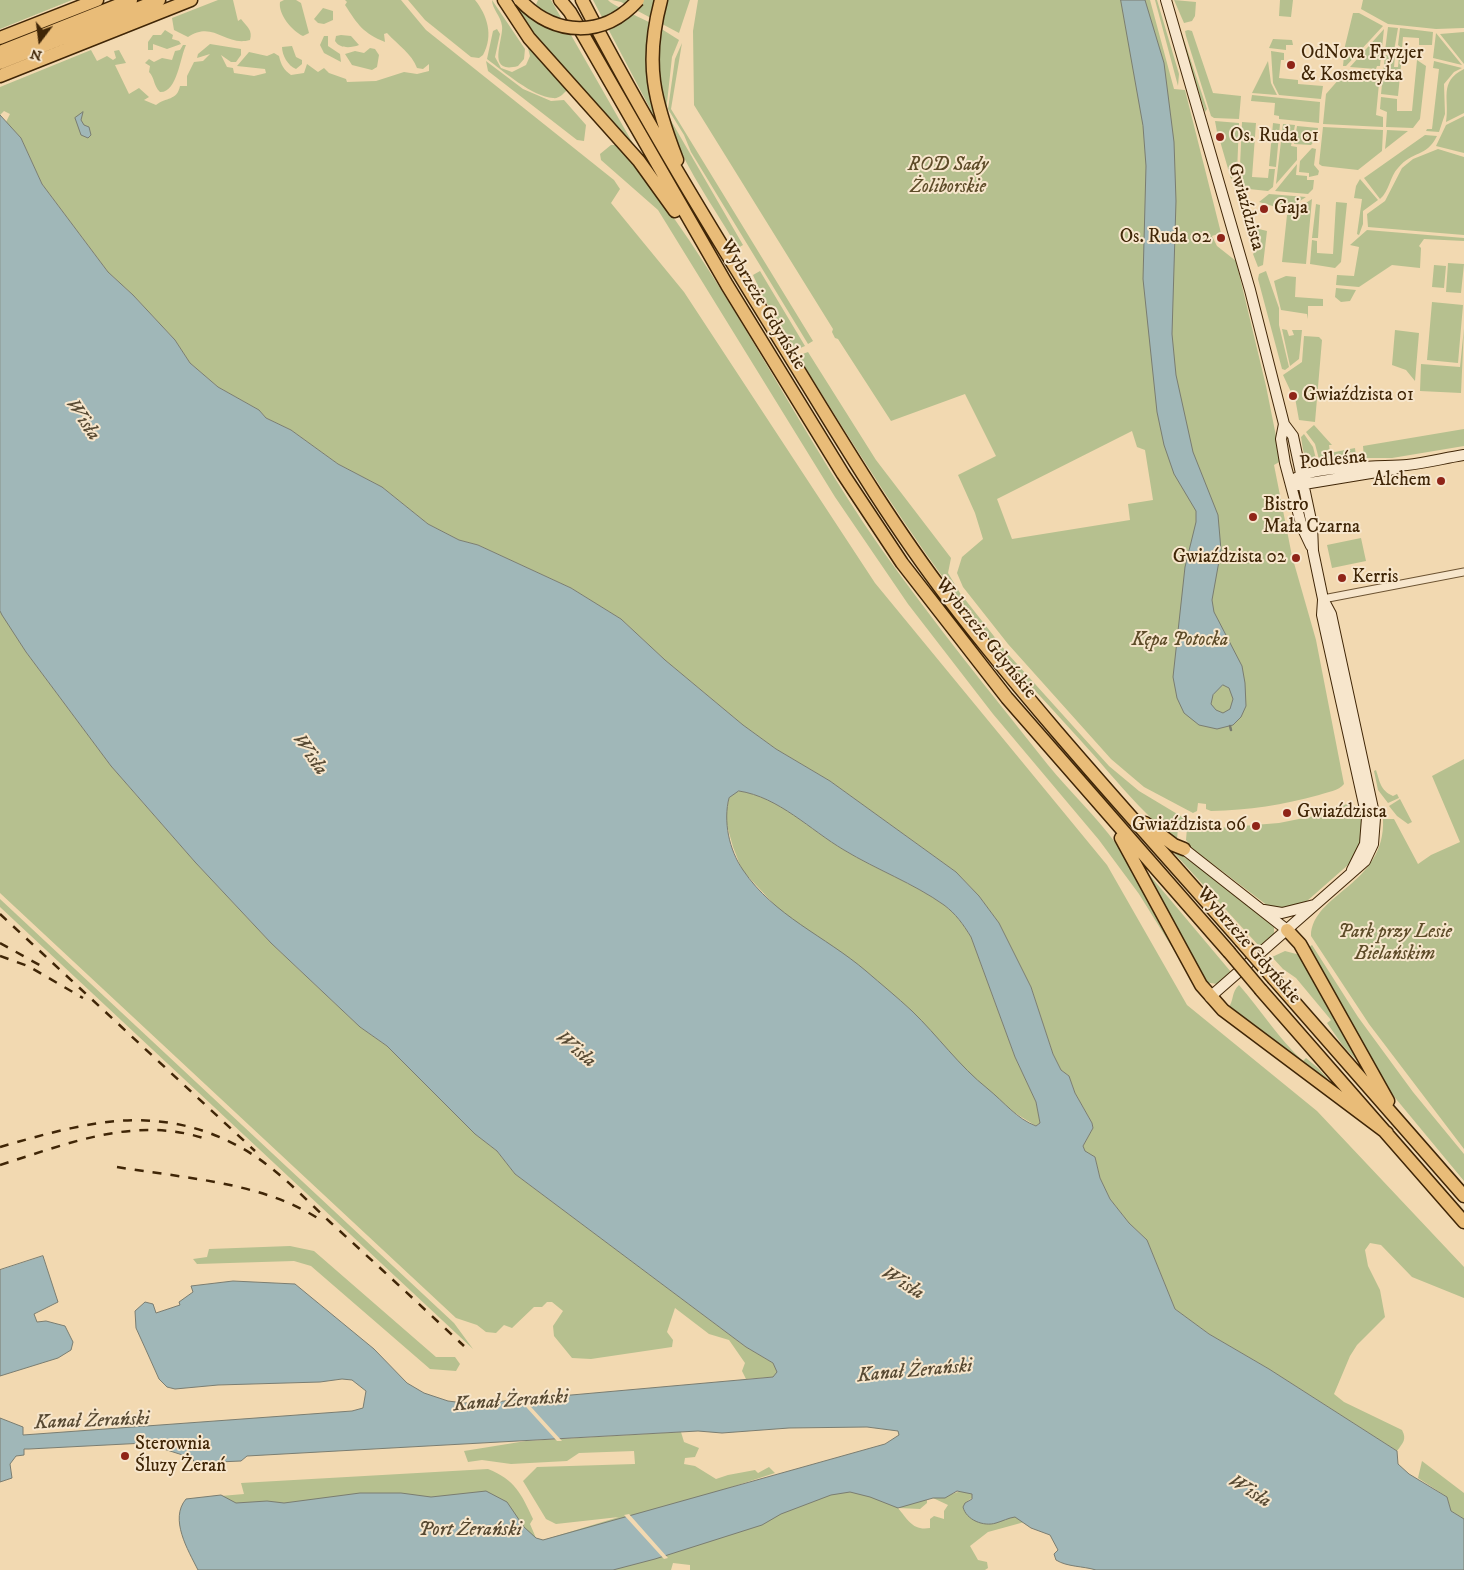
<!DOCTYPE html>
<html>
<head>
<meta charset="utf-8">
<style>
  body { margin:0 }
  #map { position:relative; width:1464px; height:1570px; overflow:hidden; background:#f2d9b1; font-family:"IM FELL DW Pica",serif }
  canvas { display:block }
  .north { position:absolute; left:15px; top:15px; width:50px; height:50px; -webkit-text-stroke:4px #f7e6cc; paint-order:stroke; rotate:195deg; font-size:14px; font-weight:700; line-height:20px; text-align:center; color:#402607 }
  .north::after { content:''; display:block; margin:auto; width:18px; height:22px; background:#402607; clip-path:polygon(50% 0,100% 100%,50% 72%,0 100%) }
</style>
</head>
<body>
<div id="map">
<canvas width="1464" height="1570"></canvas>
<div class="north">N</div>
</div>
<script>
const c = document.querySelector('canvas').getContext('2d');
c.lineJoin = 'round';
function fillPath(path, color) { c.fillStyle = color; c.fill(path, 'evenodd'); }
function stroke(path, color, width, dash) { c.strokeStyle = color; c.lineWidth = width; c.lineCap = dash ? 'butt' : 'round'; c.setLineDash(dash || []); c.stroke(path); }
function drawText(font, color, halo, rows, align = 'center') {
  c.font = font + ' "IM FELL DW Pica",serif'; c.lineWidth = 4; c.setLineDash([]); c.textBaseline = 'middle'; c.strokeStyle = halo; c.fillStyle = color; for (const [text, x, y, turn = 0] of rows) {
    c.save(); c.translate(x, y); c.rotate((+turn || 0) * Math.PI / 180); c.textAlign = isNaN(turn) ? turn : align; if (halo) c.strokeText(text, 0, 0); c.fillText(text, 0, 0); c.restore();
  }
}
const green = new Path2D(`
  M0 0H72L0 29Z
  M218 0H233L238 21 241 19C247 27 253 30 250 40 225 47 214 20 188 37L174 30 172 18Z
  M284 0H296L301 3 309 33 303 36C292 31 278 14 280 2Z
  M345 0H401L426 30 614 180 620 189 611 203 684 292 875 583 1107 865 1187 1005 1317 1111 1464 1267V1298L1412 1277 1381 1245 1370 1243 1365 1250 1368 1266 1380 1290 1385 1317 1357 1345 1350 1356 1334 1394 1344 1402 1402 1430C1407 1439 1403 1443 1397 1451L1269 1369 1209 1334 1175 1309 1147 1240 1129 1223 1110 1199 1100 1178 1095 1157 1085 1152 1083 1146 1093 1128 1092 1123 1075 1093 1069 1076 1061 1070 1053 1054 1031 987 999 923 979 896 956 872 830 781 776 749 743 725 665 660 621 619 571 588 478 545 459 540 428 524 382 487 338 464 291 430 266 418 259 410 218 387 190 363 175 340 133 295 108 272 42 184 21 138 6 122 10 114 4 111 0 115V87L91 50 97 61 107 56 113 60 116 58 114 51 119 50 126 63 115 65 129 94 139 88 149 97 144 100 156 105C166 97 177 101 180 86H187V76L194 62 203 61 210 54 197 58 198 54 210 44 241 49V55L236 62H231L221 55 227 67 233 68 234 73 254 76 266 73 265 69 237 66 249 52 267 56 274 53 279 56C281 65 284 70 291 75L304 73 307 64 318 72 324 68 329 73 346 79 347 82 376 81 404 72 417 74 429 71V64L423 69 417 68C412 54 398 45 387 33L384 34 385 42C363 33 358 25 345 5L347 2Z
  M408 0H475C487 15 494 35 483 55L479 58 471 57 425 20Z
  M492 0 525 49 524 59 518 66C485 75 504 39 502 26 501 16 492 9 492 0Z
  M538 0H551L639 154 531 36 514 5 525 10 535 7Z
  M593 0H608C610 4 643 19 651 23L656 120Z
  M612 0H690L679 33 621 2Z
  M698 0H1150L1174 89 1185 90 1221 233 1212 236 1217 246 1236 261 1266 386 1281 461 1274 465 1292 556 1316 640 1344 784C1339 791 1327 792 1319 795 1283 805 1249 810 1211 811L1206 809V804L1198 803 1197 811 1193 813 1144 787 1111 759 1008 644 963 587 957 573 962 557 983 539 975 513 958 475 996 456 965 394 891 421 838 339 835 338 832 332 833 329 694 105 693 31ZM1132 431 1137 447 1145 450 1153 500 1128 504 1130 520 1012 539 997 499Z
  M1155 0H1157L1179 74 1178 86Z
  M1174 0 1196 2 1195 16 1192 21 1184 23Z
  M1280 0H1293L1291 17 1279 16Z
  M1363 0H1464V28L1436 29 1388 24 1361 9Z
  M323 8 333 11V20L324 24 318 23 314 19Z
  M1353 13H1359L1383 26 1346 66H1343L1345 46Z
  M1388 27 1398 28 1394 51H1385Z
  M660 28 679 40 672 57 666 112 743 245 738 248C695 175 646 118 660 28Z
  M1400 28 1433 32 1432 45H1419V38L1403 37 1402 48 1398 45Z
  M497 29 500 34 495 57 501 68 512 72 526 65 530 56 526 40 567 90C563 94 559 99 553 98 533 97 503 71 487 59L493 31Z
  M1384 29 1380 66H1377L1376 69 1350 67Z
  M165 30 173 35 172 39 179 41 181 44 167 49 153 44V50H148V42L153 35H161Z
  M1188 30 1192 31 1213 93 1241 96 1239 119 1214 118 1211 116 1186 36 1185 31Z
  M1464 32V64L1440 34Z
  M1436 33 1462 65 1433 58Z
  M1182 34 1207 109 1205 112 1181 36Z
  M341 35 351 36 359 45C351 48 340 49 335 41L336 36Z
  M324 36H328V46L340 54 341 62 324 53 320 45Z
  M1273 39 1292 40 1293 45H1286V50L1269 48Z
  M682 43 671 109 813 341 808 344 691 152 684 135 668 109 675 59Z
  M183 45H186C180 58 177 93 160 92 153 85 155 78 149 72L150 66 145 63 149 59 154 62 162 58 172 60 175 51 180 50Z
  M292 46 296 57 302 60V64L296 69C288 66 282 55 282 47Z
  M370 48 375 49 379 55 377 67 372 70 352 65 345 54 355 51 364 53Z
  M1271 51 1284 53V60H1281L1279 78 1298 80V84L1323 86 1321 99 1279 95 1273 83Z
  M1385 55 1395 56 1394 67H1398L1399 56H1402L1398 96 1381 94Z
  M1417 60 1426 66 1420 119 1413 128 1386 127 1387 112 1380 109 1381 97 1397 99V111H1412Z
  M486 61 523 89 551 101 564 100 586 125 584 141 577 140 488 71Z
  M1268 61 1271 83 1277 95 1252 93Z
  M1434 61 1462 68 1454 72 1444 84 1445 114 1439 132 1426 131 1427 129H1432L1439 69 1433 68Z
  M1464 69V113L1446 122C1450 99 1438 82 1464 69Z
  M1347 70 1380 73 1376 115 1383 117V127L1323 124 1326 94Z
  M1252 95 1320 102 1319 123 1279 119V116L1274 115 1275 103 1251 101Z
  M1464 116V153L1436 146 1446 125Z
  M1215 121 1239 123 1237 173 1231 179 1220 141 1222 140 1220 132H1217Z
  M1242 122 1256 123 1252 177 1268 178 1269 169H1275L1273 187 1268 191 1239 188Z
  M1273 123 1280 124 1276 167 1269 166Z
  M1283 124 1295 125 1291 146 1297 147V160L1276 184Z
  M1297 126 1318 128 1317 138 1311 145 1294 144Z
  M1323 127 1383 130 1382 151 1358 170 1322 166 1319 164Z
  M1387 130 1408 131 1385 149Z
  M1425 135 1437 136C1426 158 1413 150 1398 168 1390 176 1389 192 1380 199L1364 178Z
  M611 145H618C721 267 789 416 880 547 933 622 991 693 1048 765 1070 792 1096 816 1117 845 1143 881 1162 923 1184 962L1180 960 1139 894 1099 840 993 714 908 604 835 497 658 210 601 160 600 154Z
  M1312 148 1316 149 1314 165 1319 171 1318 175 1309 177V173L1299 172 1300 161Z
  M1438 149 1464 157V235L1368 227 1367 214 1385 201 1402 168 1413 159Z
  M1297 164 1296 175 1307 176V180H1314L1313 189 1308 194 1275 191Z
  M1360 179 1378 200 1363 211V224L1359 235 1357 234 1362 199 1354 198 1356 186Z
  M1269 194 1306 197 1286 210 1259 202Z
  M1312 199 1306 264 1282 262 1287 215Z
  M1336 202 1347 203 1341 262 1335 268 1310 264 1312 240 1317 241V253L1333 254Z
  M1316 204 1320 205 1318 238H1312Z
  M1255 228 1267 231 1263 265 1258 267 1253 254 1259 247 1251 232Z
  M1367 230 1464 238V241L1424 239 1419 246 1421 248 1420 268 1392 265 1359 287 1336 285 1337 275 1354 276 1359 247 1350 245Z
  M1448 263 1464 264 1461 293 1446 292Z
  M1434 265 1446 266 1444 288 1432 287Z
  M760 271 805 346 798 349 794 348 763 297 753 275Z
  M1266 271 1279 308V325L1289 367 1285 370 1282 369 1258 279 1259 274Z
  M1286 276 1296 277 1295 297 1323 299V306H1308V319L1307 314 1281 310 1274 281Z
  M1336 288 1356 290 1350 301 1341 302 1335 297Z
  M1432 302 1463 305 1458 363 1427 360Z
  M1464 328 1461 393 1420 391 1421 364 1460 367Z
  M1282 329 1287 330 1289 336 1294 335 1292 330H1302L1299 359 1290 366Z
  M1395 330 1419 333 1415 381 1406 370 1392 365Z
  M1304 336 1319 337 1322 340 1315 422 1299 420 1294 392H1291L1283 375 1302 362Z
  M808 352 876 460 951 558 948 573 960 593 1008 654 1109 766 1139 791 1184 818 1178 828 1177 840C1140 812 1113 776 1082 742 1044 700 1005 659 970 614 908 533 854 446 800 359V355Z
  M1314 425 1332 445H1329L1330 453 1355 448 1356 458 1320 463 1315 444 1306 432Z
  M1464 429V446L1392 458H1364L1363 446Z
  M1304 434 1313 447 1317 463C1303 463 1303 448 1301 437Z
  M1361 538 1366 561 1332 568 1327 545Z
  M0 611 26 652 111 766 195 862 271 943 360 1027 387 1046 475 1134 497 1151 515 1174 746 1347 773 1363 778 1372 773 1377 746 1379 742 1371 745 1363 729 1340 709 1334 675 1308 667 1332 673 1340 672 1347 591 1359 572 1358 554 1336 553 1326 563 1311 552 1302H547L542 1307H534L512 1328 504 1325 496 1333 486 1332 477 1325 456 1318 0 893Z
  M1464 759V1149L1369 1024 1311 936C1312 893 1386 885 1383 819H1394L1418 864 1431 855 1460 842 1432 776Z
  M1376 770C1380 782 1380 790 1393 796L1397 794 1399 798 1388 803 1378 790 1374 771Z
  M739 791C779 797 810 830 844 850 877 870 913 883 944 905 956 914 963 924 971 937L1015 1057 1036 1102 1040 1123 1036 1126 1015 1113 968 1073 912 1011 862 968 782 913 742 870 733 847 725 818 729 798 733 793Z
  M1400 799 1412 822 1408 824 1397 816 1389 806Z
  M1349 803 1351 806 1362 815 1360 844 1349 864 1307 901 1287 909 1268 906 1193 849 1186 840 1187 828 1196 822 1216 823 1217 828 1279 823 1319 815Z
  M1164 842 1267 917 1274 926V934L1259 946Z
  M1147 872 1231 972 1217 984 1204 982Z
  M0 899 454 1323 473 1349 0 907Z
  M1312 945 1358 1017 1413 1092 1464 1154V1181L1387 1088 1308 948Z
  M1285 951 1300 955 1366 1070 1343 1046 1327 1023 1331 1020 1296 978 1283 969 1272 957Z
  M1239 985C1261 1010 1278 1038 1303 1061L1306 1058 1318 1068 1344 1097 1228 1008C1234 1002 1231 992 1239 985Z
  M290 1246 314 1251 436 1357H455L460 1364 456 1371 430 1369 311 1266 294 1261 197 1264 193 1259 207 1257 209 1249Z
  M681 1432 684 1442 699 1448 695 1457 685 1458 684 1464 695 1466 716 1479 728 1475 755 1470 758 1473 769 1467 775 1473 553 1545 466 1525 186 1499 244 1494 241 1483 488 1469C515 1480 521 1493 533 1519L530 1524 536 1538 543 1540 619 1517 556 1524 546 1519 523 1481 537 1467 635 1464 634 1451 579 1453 567 1461 511 1464 482 1460 468 1462 464 1451 526 1441Z
  M1422 1461 1464 1493V1519L1451 1511 1447 1497 1418 1478Z
  M828 1489 927 1500V1503L920 1509 898 1508C908 1520 913 1531 930 1528V1519L934 1516 944 1519V1511L948 1505 933 1498C946 1498 956 1491 970 1489L973 1497 965 1503 1011 1513 1028 1521 988 1532 970 1546 978 1560 987 1562 988 1568 985 1570H690V1565L673 1563 671 1570H596Z`);
const water = new Path2D(`
  M1121 0H1145L1164 63 1174 142 1176 201 1172 334 1176 375 1193 452 1218 515 1221 550 1212 600 1214 612 1242 666 1245 683 1246 706 1241 717 1233 725 1217 729 1199 725 1184 713 1177 698 1173 677 1185 567 1196 522V511L1174 474 1164 445 1157 412 1143 279 1146 166 1143 126ZM1223 685 1229 688 1233 699 1230 709 1223 713 1216 710 1211 704 1213 695Z
  M83 112 81 120 84 125 89 127 91 135 88 138 81 135 75 118Z
  M0 115 21 138 42 184 108 272 133 295 175 340 190 363 218 387 259 410 266 418 291 430 338 464 382 487 428 524 459 540 478 545 571 588 621 619 665 660 743 725 776 749 830 781 956 872 979 896 999 923 1031 987 1053 1054 1061 1070 1069 1076 1075 1093 1092 1123 1093 1128 1083 1146 1085 1151 1095 1157 1100 1178 1110 1199 1129 1223 1147 1240 1175 1309 1209 1334 1269 1369 1397 1451 1398 1464 1409 1474 1447 1497 1451 1511 1464 1519V1570H1096C1083 1566 1067 1567 1056 1560L1054 1554 1058 1550 1050 1535 1031 1528 1015 1517C1008 1518 1003 1521 996 1523 984 1527 966 1520 963 1507L965 1503 972 1499V1494L957 1491 945 1498H933L898 1508 870 1497 850 1492 831 1495 781 1514 762 1525 655 1559 613 1570H198C188 1550 169 1519 186 1499L221 1495 236 1503 267 1501 284 1503 360 1493H401L431 1497 486 1491 507 1502 524 1527 536 1538 543 1540 885 1444 899 1435 898 1431 867 1427 789 1428 722 1433 698 1431 247 1456 241 1461 195 1463 192 1458 145 1443 29 1449H24V1455L16 1456 10 1464 12 1478 0 1482V1418L23 1427V1435L352 1411 363 1408 366 1391 352 1380 342 1379 320 1382 218 1385 175 1389 167 1387 159 1379 146 1350 136 1328 135 1311 145 1302 153 1304 156 1313 180 1305 179 1302 193 1292 191 1286 233 1281 295 1284 374 1349 407 1383 424 1393 448 1401 464 1403 493 1402 773 1377 777 1372 773 1363 746 1347 515 1174 497 1151 475 1134 387 1046 360 1027 271 943 195 862 111 766 26 652 2 615 0 611ZM739 791C779 797 810 830 844 850 877 870 913 883 944 905 956 914 963 924 971 937L1015 1057 1036 1102 1040 1123 1036 1126C1017 1119 1004 1102 988 1089 959 1066 938 1036 912 1011 897 997 881 984 866 971 825 936 774 916 743 870 729 850 723 821 729 798Z
  M43 1256 58 1302 34 1314 37 1322 46 1321 65 1326 73 1342 71 1350 58 1358 0 1376V1270Z`);
const pier = new Path2D(`
  M517 1397H522L562 1441H557Z
  M629 1514 668 1558 664 1559 624 1515Z`);
const stream = new Path2D(`
  M1230 726 1231 730`);
const street = new Path2D(`
  M1323 599 1464 572`);
const secondary = new Path2D(`
  M1166 0 1250 290 1284 424 1293 436 1312 525 1313 551 1323 599 1331 614 1375 818 1373 844 1365 861 1210 997
  M1284 424 1281 439 1285 463 1302 527 1311 546
  M1291 482C1304 465 1383 467 1407 465 1426 463 1445 458 1464 455
  M1298 485 1395 469
  M1323 600 1322 615 1367 818 1365 844 1352 870
  M1184 849 1287 930
  M1264 910 1282 913 1314 905`);
const highway = new Path2D(`
  M504 0 529 38 639 161 675 211
  M560 0 570 12 727 285 843 474 902 563 1007 698 1229 952
  M582 0C643 118 713 232 783 345 836 431 887 518 948 598 1039 717 1142 828 1241 941
  M661 0C644 64 654 100 677 160
  M0 38 97 0
  M0 52 131 0
  M0 63 159 0
  M0 76 191 0
  M1145 823 1174 845 1184 849
  M1121 838 1201 985 1223 1010 1387 1133
  M1287 930 1300 944 1388 1101
  M1274 979 1464 1196
  M1261 990 1464 1222`);
const rail = new Path2D(`
  M0 914 255 1151
  M0 943 43 967
  M0 956 28 966 83 998
  M0 1147C45 1134 106 1116 153 1121 182 1123 210 1131 236 1145 272 1163 301 1195 330 1222 375 1263 419 1304 464 1346
  M0 1165C67 1144 136 1115 206 1139
  M117 1167C183 1178 262 1182 319 1219`);
const highwayBridge = new Path2D(`
  M520 0C555 37 604 38 638 0
  M1241 941 1274 979
  M1229 952 1261 990`);
const markers = [
  [1291,65,5,"#8f2418"],
  [1220,137,5,"#8f2418"],
  [1264,209,5,"#8f2418"],
  [1221,238,5,"#8f2418"],
  [1293,396,5,"#8f2418"],
  [1441,481,5,"#8f2418"],
  [1253,517,5,"#8f2418"],
  [1296,558,5,"#8f2418"],
  [1342,578,5,"#8f2418"],
  [1287,813,5,"#8f2418"],
  [1256,826,5,"#8f2418"],
  [125,1456,5,"#8f2418"]
];
const poiNames = [
  ["OdNova Fryzjer",1301,54],
  ["& Kosmetyka",1301,76],
  ["Os. Ruda 01",1230,137],
  ["Gaja",1274,209],
  ["Os. Ruda 02",1211,238,"right"],
  ["Gwiaździsta 01",1303,396],
  ["Alchem",1431,481,"right"],
  ["Bistro",1263,506],
  ["Mała Czarna",1263,528],
  ["Gwiaździsta 02",1286,558,"right"],
  ["Kerris",1352,578],
  ["Gwiaździsta",1297,813],
  ["Gwiaździsta 06",1246,826,"right"],
  ["Sterownia",135,1445],
  ["Śluzy Żerań",135,1467]
];
const parkNames = [
  ["ROD Sady",948,166],
  ["Żoliborskie",948,188],
  ["Kępa Potocka",1180,641],
  ["Park przy Lesie",1395,933],
  ["Bielańskim",1395,955]
];
const streetNames = [
  ["Gwiaździsta",1245,207,74],
  ["Wybrzeże Gdyńskie",762,305,59],
  ["Podleśna",1333,461,-6],
  ["Wybrzeże Gdyńskie",985,639,51],
  ["Wybrzeże Gdyńskie",1248,946,49]
];
const waterNames = [
  ["Wisła",82,420,56],
  ["Wisła",309,755,55],
  ["Wisła",575,1050,40],
  ["Wisła",902,1284,31],
  ["Kanał Żerański",915,1372,-5],
  ["Kanał Żerański",511,1402,-4],
  ["Kanał Żerański",92,1422,-2],
  ["Wisła",1249,1492,31],
  ["Port Żerański",470,1531]
];
fillPath(green, '#b6c08f');
fillPath(water, '#a0b7b8');
stroke(water, '#7a7d71', 1);
fillPath(pier, '#f2d9b1');
stroke(stream, '#7a7d71', 2.5);
stroke(street, '#6c5332', 9);
stroke(secondary, '#402607', 12);
stroke(highway, '#402607', 15);
stroke(street, '#f7e6cc', 7);
stroke(secondary, '#f7e6cc', 10);
stroke(highway, '#e9bc78', 12);
stroke(rail, '#402607', 2.5, [9, 9]);
stroke(highwayBridge, '#402607', 15, []);
stroke(highwayBridge, '#e9bc78', 12);
for (const [x, y, r, color] of markers) { const dot = new Path2D(); dot.arc(x, y, r, 0, 2 * Math.PI); c.fillStyle = color; c.fill(dot); stroke(dot, '#f7e6cc', 2); }
drawText('19px', '#402607', '#f7e6cc', poiNames, 'left');
drawText('italic 19px', '#5e4c29', '#f7e6cc', parkNames);
drawText('19px', '#402607', '#f7e6cc', streetNames);
drawText('italic 20px', '#584a33', '#f7e6cc', waterNames);
</script>
</body>
</html>
